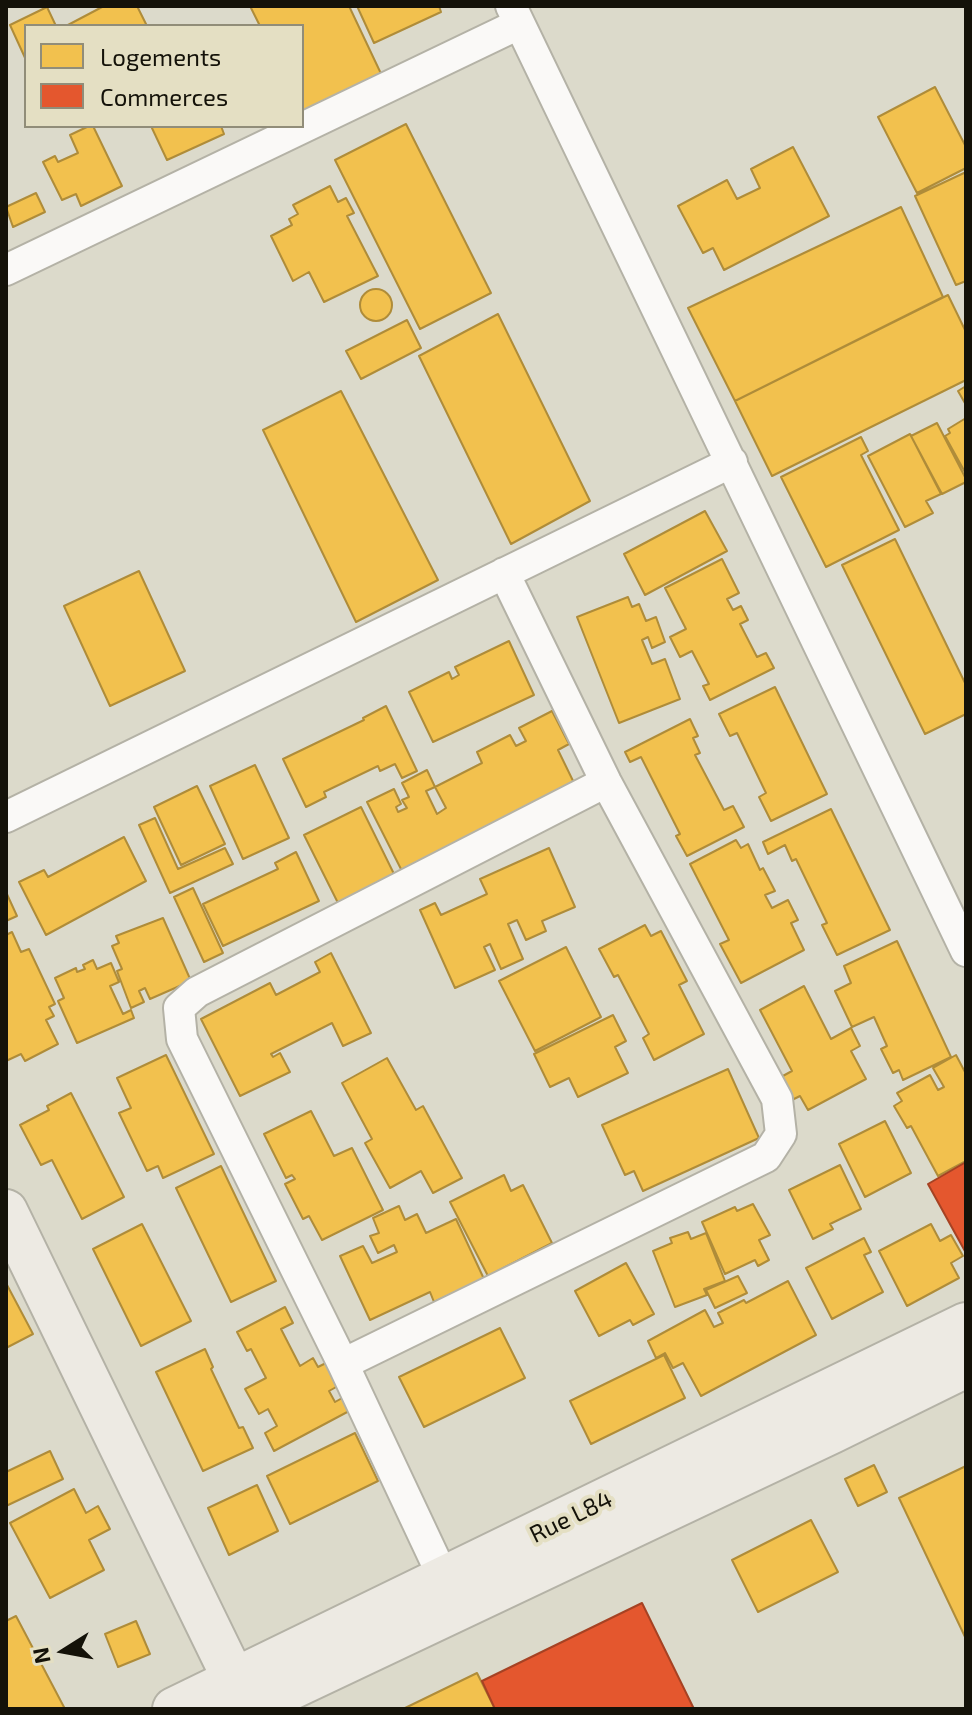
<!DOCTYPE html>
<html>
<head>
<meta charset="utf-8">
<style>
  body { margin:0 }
  #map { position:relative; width:972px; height:1715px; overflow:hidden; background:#dcdacb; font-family:"Exo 2",sans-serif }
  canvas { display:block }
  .frame { position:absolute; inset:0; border:8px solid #141209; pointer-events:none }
  .legend { position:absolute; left:24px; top:24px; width:280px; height:104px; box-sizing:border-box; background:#e4dfc3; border:2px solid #918d79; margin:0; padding:10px 14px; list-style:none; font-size:24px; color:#141209 }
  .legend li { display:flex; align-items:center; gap:16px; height:40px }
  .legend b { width:40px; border:2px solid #918d79 }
  .north { position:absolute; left:24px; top:1611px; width:80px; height:80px; -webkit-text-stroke:6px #e4dfc3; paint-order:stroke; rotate:259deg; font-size:22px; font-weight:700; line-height:32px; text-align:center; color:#141209 }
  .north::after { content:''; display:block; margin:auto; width:28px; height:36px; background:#141209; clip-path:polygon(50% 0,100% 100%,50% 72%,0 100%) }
</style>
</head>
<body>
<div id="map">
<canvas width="972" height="1715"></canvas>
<div class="frame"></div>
<ul class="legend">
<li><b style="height:22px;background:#f2c14e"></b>Logements</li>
<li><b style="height:22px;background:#e4572e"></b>Commerces</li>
</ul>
<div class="north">N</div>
</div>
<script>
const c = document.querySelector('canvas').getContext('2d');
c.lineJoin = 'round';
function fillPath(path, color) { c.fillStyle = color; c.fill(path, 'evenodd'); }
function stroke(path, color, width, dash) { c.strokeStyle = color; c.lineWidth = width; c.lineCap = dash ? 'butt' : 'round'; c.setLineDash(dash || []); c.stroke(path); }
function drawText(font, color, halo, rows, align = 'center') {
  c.font = font + ' "Exo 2",sans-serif'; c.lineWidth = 8; c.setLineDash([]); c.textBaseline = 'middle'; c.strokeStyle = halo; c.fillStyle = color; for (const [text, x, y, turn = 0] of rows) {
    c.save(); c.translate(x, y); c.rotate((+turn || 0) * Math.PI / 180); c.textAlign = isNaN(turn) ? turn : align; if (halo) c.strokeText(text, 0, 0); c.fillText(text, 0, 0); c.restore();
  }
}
const homes = new Path2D(`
  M104 6H137L147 26H66Z
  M250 6H349L384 80 302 117V26H260Z
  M357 6H439L441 12 374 43Z
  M47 7 56 26H26V60L10 25Z
  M935 87 966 147V168L917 193 878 117Z
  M406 124 491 293 420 329 335 160Z
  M89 126H93L122 186 81 206 76 194 62 200 43 162 55 156 58 162 78 153 70 135Z
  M151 126H221L224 134 167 160Z
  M793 147 829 216 724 270 713 248 703 253 678 206 727 180 737 199 760 188 751 169Z
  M966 172V281L956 285 915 196Z
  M330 186 338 202 346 198 354 213 347 216 378 276 324 302 309 272 293 281 271 236 292 225 289 219 298 214 293 205Z
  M36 193 45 212 13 227 6 207Z
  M901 207 943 297 735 401 688 308Z
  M360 305a16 16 0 1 1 32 0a16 16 0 1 1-32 0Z
  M948 295 966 332V380L772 476 735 401Z
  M498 314 590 501 511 544 419 356Z
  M407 320 421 348 361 379 346 351Z
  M966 386V405L958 391Z
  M341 391 438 580 356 622 263 430Z
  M966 418V474L945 436 950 433 948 429Z
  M937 423 966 479V482L942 494 911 436Z
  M910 434 941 494 926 501 933 513 905 527 868 456Z
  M861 437 868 451 861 455 899 530 826 567 781 477Z
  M705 511 727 551 645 595 624 554Z
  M895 539 966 685V714L925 734 842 565Z
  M722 559 739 593 727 599 733 610 741 606 748 620 740 624 757 657 766 653 774 668 710 700 703 686 709 684 692 651 680 657 670 637 686 629 665 588Z
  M139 571 185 671 110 706 64 606Z
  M628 597 632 607 639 604 646 621 656 617 665 642 652 648 648 637 642 640 652 664 665 659 680 699 619 723 577 617Z
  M509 641 534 695 433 742 409 692 449 672 452 679 459 675 455 667Z
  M775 687 827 794 771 821 759 797 766 793 737 733 730 736 719 714Z
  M386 706 417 771 402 778 395 764 380 771 378 766 324 792 326 797 306 807 283 759 364 720 363 718Z
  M552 711 569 744 558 750 577 789 405 877 367 802 394 789 401 804 396 807 398 812 407 808 402 800 409 797 402 783 427 770 435 787 426 791 437 814 446 808 435 787 482 763 477 752 510 735 516 746 526 741 519 728Z
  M690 719 698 736 693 738 700 753 695 755 724 810 733 806 744 827 687 856 676 836 680 834 641 757 630 762 625 752Z
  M255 765 289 838 243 859 210 786Z
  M197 786 225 844 181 865 154 807Z
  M361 807 396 878 340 907 304 835Z
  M831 809 890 930 837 955 822 925 827 923 796 859 792 861 785 845 768 854 763 842Z
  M155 818 178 869 225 848 233 864 170 893 139 825Z
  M124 837 146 881 46 935 19 882 44 870 48 877Z
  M736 840 741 848 748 844 760 870 763 868 775 891 765 895 772 908 788 900 798 920 791 923 804 950 741 983 720 944 729 940 690 864Z
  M549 848 575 907 542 921 546 931 526 940 517 920 508 924 523 959 501 969 490 944 484 947 495 970 455 988 420 910 435 903 441 915 487 894 480 879Z
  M296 852 319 901 223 946 203 904 278 869 275 863Z
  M193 888 223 953 204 962 174 897Z
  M6 892 17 916 6 921Z
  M163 918 191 981 150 999 145 988 139 991 144 1002 131 1008 117 971 122 969 112 946 119 943 116 936Z
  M645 925 651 936 661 931 687 981 679 985 704 1034 654 1060 643 1038 649 1034 618 975 614 977 599 949Z
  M12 932 21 952 29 949 55 1004 49 1007 54 1016 46 1020 58 1044 25 1061 21 1054 6 1061V935Z
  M897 941 951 1057 903 1080 899 1070 893 1073 881 1049 887 1046 874 1017 852 1027 835 991 851 983 844 966Z
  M566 947 601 1017 535 1051 499 981Z
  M331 953 371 1033 343 1046 332 1023 271 1054 273 1057 280 1053 290 1072 240 1096 201 1019 270 983 276 995 320 972 315 962Z
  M93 960 97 969 111 963 119 982 110 986 123 1014 131 1010 134 1018 77 1043 58 1001 64 998 55 978 76 968 77 972 85 969 83 965Z
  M804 986 831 1039 851 1028 860 1046 851 1051 866 1079 808 1110 800 1096 792 1100 781 1077 792 1071 760 1010Z
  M613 1015 626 1041 615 1047 628 1073 578 1097 569 1078 550 1087 534 1054Z
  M166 1055 214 1154 163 1178 158 1166 147 1171 119 1113 131 1108 117 1078Z
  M956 1055 966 1074V1161L938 1176 911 1126 907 1128 894 1106 902 1101 897 1093 930 1075 938 1090 944 1087 933 1068Z
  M387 1058 416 1110 423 1106 462 1178 433 1193 421 1171 390 1188 365 1143 372 1139 342 1083Z
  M728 1069 759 1138 643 1191 634 1171 625 1175 602 1125Z
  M71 1093 124 1197 82 1219 52 1160 41 1165 20 1125 49 1110 47 1106Z
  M311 1111 334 1156 352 1148 383 1210 322 1240 309 1216 303 1219 285 1184 295 1179 292 1175 286 1178 264 1134Z
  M885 1121 911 1173 865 1197 839 1144Z
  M840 1165 861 1209 830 1224 833 1229 813 1239 789 1190Z
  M221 1166 276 1281 231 1302 176 1188Z
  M504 1175 511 1191 523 1185 552 1243 488 1276 450 1202Z
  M753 1204 770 1235 759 1240 769 1260 758 1266 755 1260 725 1274 702 1222 735 1207 737 1211Z
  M399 1206 405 1220 417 1214 426 1233 456 1219 484 1279 434 1302 430 1292 370 1320 340 1256 363 1246 372 1263 397 1252 394 1245 378 1253 370 1236 379 1233 373 1218Z
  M142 1224 191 1321 141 1346 93 1249Z
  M931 1224 940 1241 951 1235 963 1256 951 1263 959 1278 907 1306 879 1251Z
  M688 1232 691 1239 706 1233 725 1281 704 1289 707 1295 675 1307 653 1251 672 1243 670 1238Z
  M864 1238 871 1252 864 1255 883 1292 832 1319 806 1268Z
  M626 1263 654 1314 633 1325 630 1320 599 1336 575 1291Z
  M738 1276 747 1293 715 1308 706 1290Z
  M788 1281 816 1335 701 1396 683 1363 673 1368 665 1353 656 1358 648 1341 705 1310 714 1327 723 1323 718 1313 744 1300 746 1303Z
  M6 1283 33 1334 6 1348Z
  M285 1307 293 1323 281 1329 300 1366 313 1358 318 1367 326 1363 338 1386 329 1391 335 1402 344 1397 351 1410 274 1451 265 1433 277 1426 268 1409 259 1414 245 1389 266 1378 251 1349 247 1351 237 1332Z
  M500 1328 525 1378 424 1427 399 1377Z
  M205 1349 213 1367 211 1369 239 1428 243 1427 253 1448 203 1471 156 1372Z
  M664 1355 685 1398 591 1444 570 1401Z
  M355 1433 378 1481 290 1524 267 1476Z
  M50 1451 63 1479 6 1506V1472Z
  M874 1465 887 1492 858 1506 845 1479Z
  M966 1466V1639L899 1498Z
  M257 1485 278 1531 229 1555 208 1508Z
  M74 1489 86 1513 98 1506 110 1529 89 1540 104 1570 50 1598 10 1523Z
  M811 1520 838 1572 758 1612 732 1560Z
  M16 1616 65 1709H6V1621Z
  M136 1621 150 1654 118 1667 105 1634Z
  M477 1673 495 1709H403Z`);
const shops = new Path2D(`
  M966 1162V1253L928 1184Z
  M642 1603 694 1709H495L482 1681Z`);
const street = new Path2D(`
  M511 6 966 951
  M6 270 519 24
  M6 817 732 462
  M343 1364 766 1157 781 1134 777 1099 606 782 504 573
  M452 1596 343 1364 182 1039 179 1008 197 992 606 782`);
const secondary = new Path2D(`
  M6 1211 247 1706
  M174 1709 966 1324
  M247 1709 832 1432 966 1366`);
const streetNames = [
  ["Rue L84",571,1517,-26]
];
fillPath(homes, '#f2c14e');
stroke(homes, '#af8c39', 2);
fillPath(shops, '#e4572e');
stroke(shops, '#a64223', 2);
stroke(street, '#b4b2a6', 34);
stroke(secondary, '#b4b2a6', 46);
stroke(street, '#faf9f7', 30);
stroke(secondary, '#edeae3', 42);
drawText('24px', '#141209', '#e4dfc3', streetNames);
</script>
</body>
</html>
